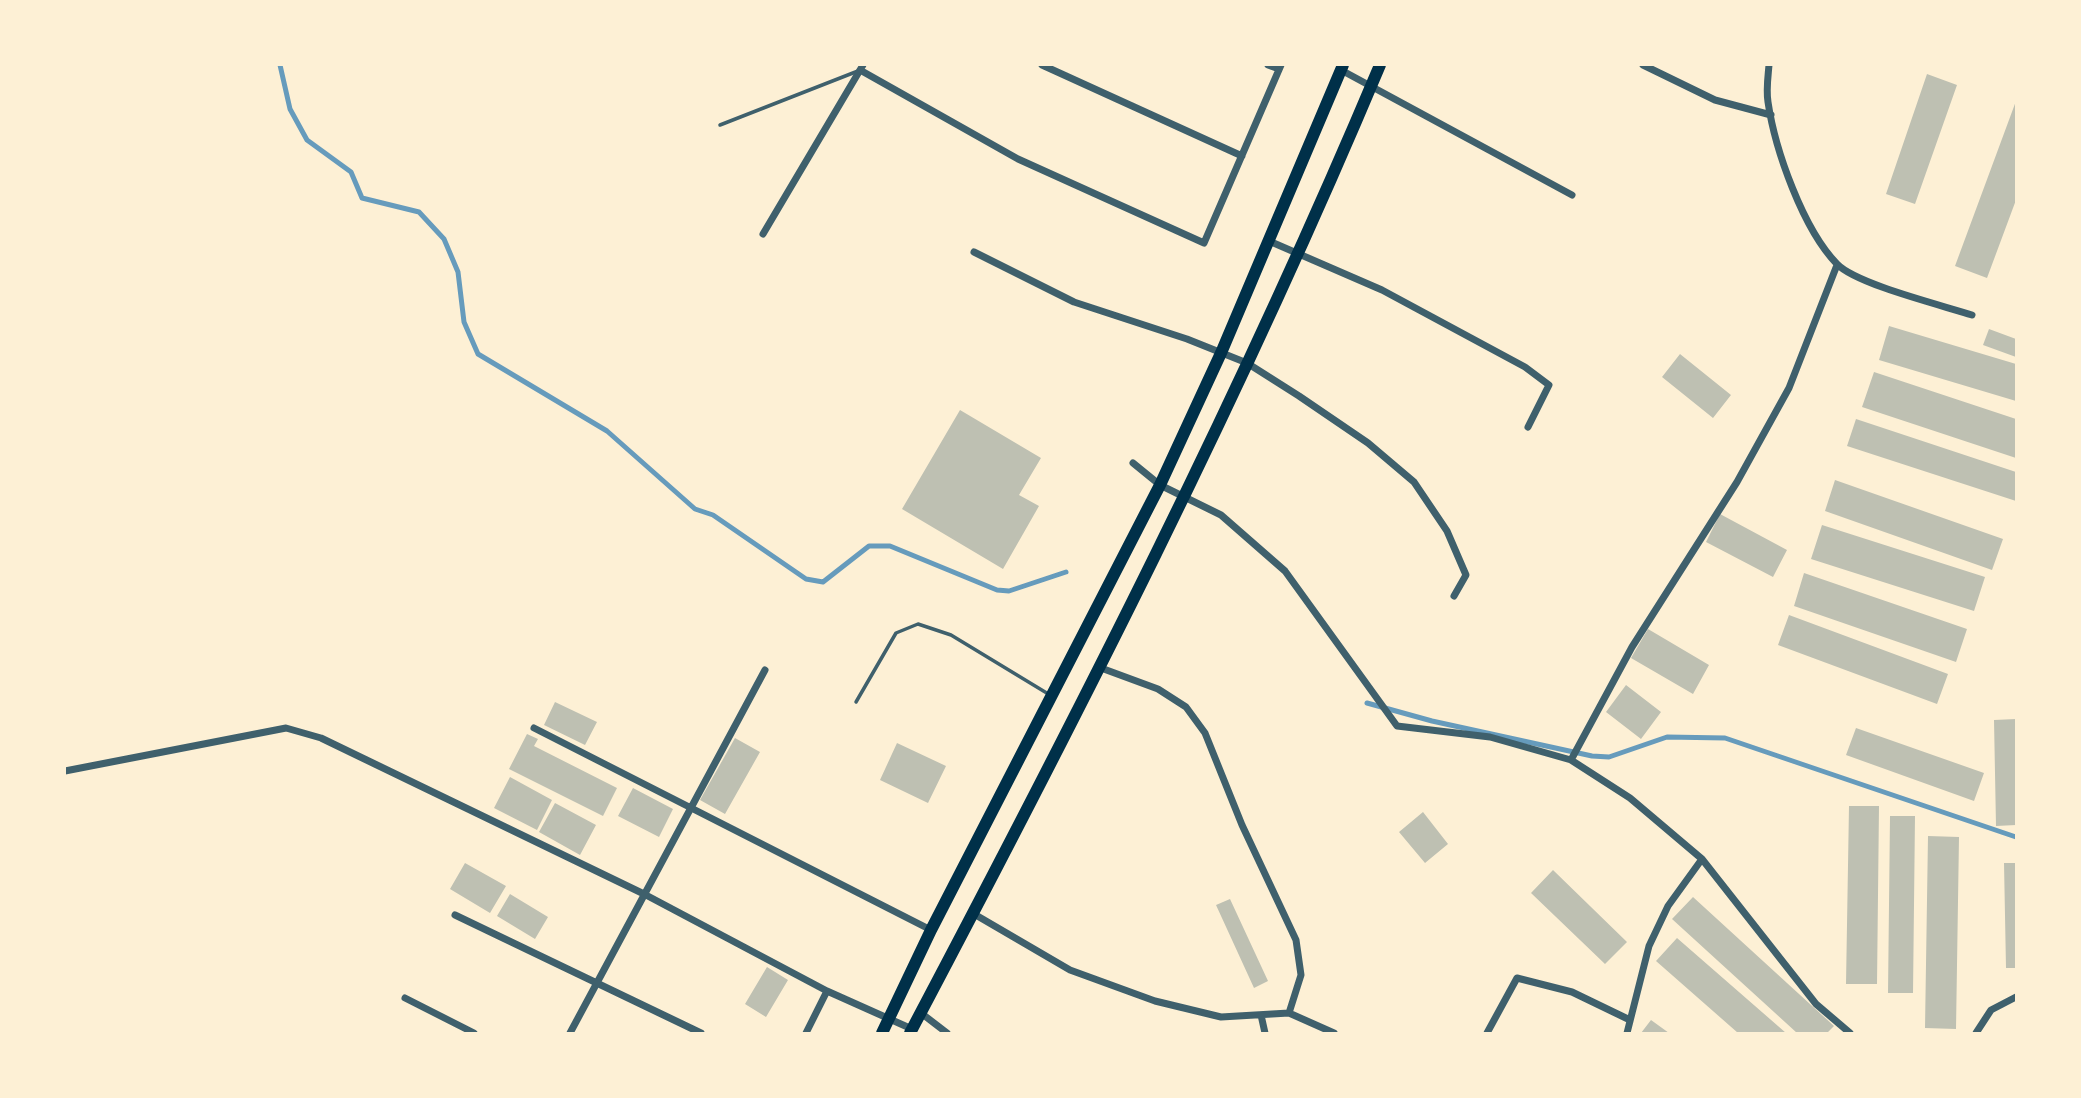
<!DOCTYPE html>
<html>
<head>
<meta charset="utf-8">
<style>
  body { margin:0 }
  #map { position:relative; width:2081px; height:1098px; overflow:hidden; background:#fdf0d5; font-family:"Roboto Condensed",sans-serif }
  canvas { display:block }
  .frame { position:absolute; inset:0; border:66px solid #fdf0d5; pointer-events:none }
</style>
</head>
<body>
<div id="map">
<canvas width="2081" height="1098"></canvas>
<div class="frame"></div>
</div>
<script>
const c = document.querySelector('canvas').getContext('2d');
c.lineJoin = 'round';
function stroke(path, color, width, dash) { c.strokeStyle = color; c.lineWidth = width; c.lineCap = dash ? 'butt' : 'round'; c.setLineDash(dash || []); c.stroke(path); }
function fillPath(path, color) { c.fillStyle = color; c.fill(path, 'evenodd'); }
const stream = new Path2D(`
  M280 65 290 109 307 140 351 172 362 198 419 212 444 239 458 272 464 322 478 354 607 431 695 509 713 515 806 579 823 582 869 546H890L997 590 1009 591 1066 572
  M1367 703 1432 721 1592 756 1609 757 1667 737 1725 738 2016 837`);
const building = new Path2D(`
  M1927 74 1957 85 1915 204 1886 194Z
  M2016 101V200L1987 278 1955 266Z
  M1889 326 2016 364V401L1879 360Z
  M1989 329 2016 339V357L1983 345Z
  M1680 354 1731 395 1713 418 1662 377Z
  M1874 372 2016 419V458L1862 407Z
  M960 410 1041 458 1019 495 1039 506 1003 569 902 509Z
  M1856 419 2016 472V501L1847 446Z
  M1835 480 2003 539 1992 570 1825 511Z
  M1720 514 1787 550 1773 577 1706 542Z
  M1822 525 1985 577 1974 611 1811 559Z
  M1804 573 1967 629 1956 662 1794 606Z
  M1789 615 1948 674 1937 704 1778 645Z
  M1648 629 1709 665 1693 694 1631 658Z
  M1626 685 1661 712 1641 739 1606 712Z
  M555 702 597 722 585 745 544 725Z
  M2016 719V825L1996 826 1994 720Z
  M1856 728 1984 773 1974 801 1846 755Z
  M527 734 538 739 534 746 617 788 603 816 509 769Z
  M735 738 760 752 725 814 700 800Z
  M897 743 946 766 928 803 880 780Z
  M510 777 552 800 537 830 494 808Z
  M633 788 673 809 659 837 618 816Z
  M555 803 596 825 580 855 539 832Z
  M1849 806H1879L1877 984H1846Z
  M1423 812 1448 844 1425 863 1399 832Z
  M1890 816H1915L1913 993H1888Z
  M1928 836 1959 837 1956 1029 1925 1028Z
  M465 863 506 886 490 913 450 889Z
  M2004 863H2016V968H2006Z
  M1553 870 1627 942 1605 964 1531 893Z
  M510 894 548 917 535 939 497 916Z
  M1693 897 1834 1026 1827 1033H1797L1672 919Z
  M1230 899 1268 981 1254 988 1216 905Z
  M1677 938 1786 1033H1738L1656 961Z
  M767 967 788 980 766 1017 745 1004Z
  M1651 1020 1669 1033H1641Z`);
const service = new Path2D(`
  M720 125 858 71
  M856 702 896 633 918 624 951 635 1050 695`);
const minor = new Path2D(`
  M1042 65 1242 156
  M1268 65 1279 69
  M1643 65 1715 100 1771 115
  M1769 65C1768 77 1766 90 1768 102 1775 150 1803 229 1837 264 1856 284 1941 305 1972 315
  M860 70 1018 159 1204 243 1281 65
  M1341 70 1572 195
  M763 234 863 65
  M1269 241 1382 290 1525 367 1549 385 1528 427
  M974 252 1074 302 1187 339 1247 363 1299 396 1368 443 1414 482 1447 531 1466 575 1454 596
  M1133 463 1160 485 1221 515 1285 571 1397 726 1490 737 1571 760 1630 798 1702 859 1816 1004 1850 1033
  M1101 668 1158 689 1186 707 1205 733 1242 825 1296 940 1301 975 1289 1013
  M534 728 931 930
  M1571 760 1632 647 1737 482 1789 388 1837 265
  M65 771 286 728 321 738 644 894 827 991 912 1029
  M974 914 1070 970 1155 1001 1221 1017 1289 1013 1334 1033
  M455 915 701 1033
  M405 998 474 1033
  M921 1013 947 1033
  M1261 1015 1265 1033
  M570 1033 765 670
  M806 1033 827 991
  M1487 1033 1517 978 1572 992 1630 1020
  M1627 1033 1649 946 1668 906 1702 859
  M1976 1033 1991 1010 2016 997`);
const primary = new Path2D(`
  M882 1033 931 930 1160 485 1221 353 1343 65
  M910 1033C1078 715 1241 396 1380 65`);
stroke(stream, '#669bbc', 5);
fillPath(building, '#bec0b2');
stroke(service, '#3f606c', 3.5);
stroke(minor, '#3f606c', 7);
stroke(primary, '#003049', 12);
</script>
</body>
</html>
